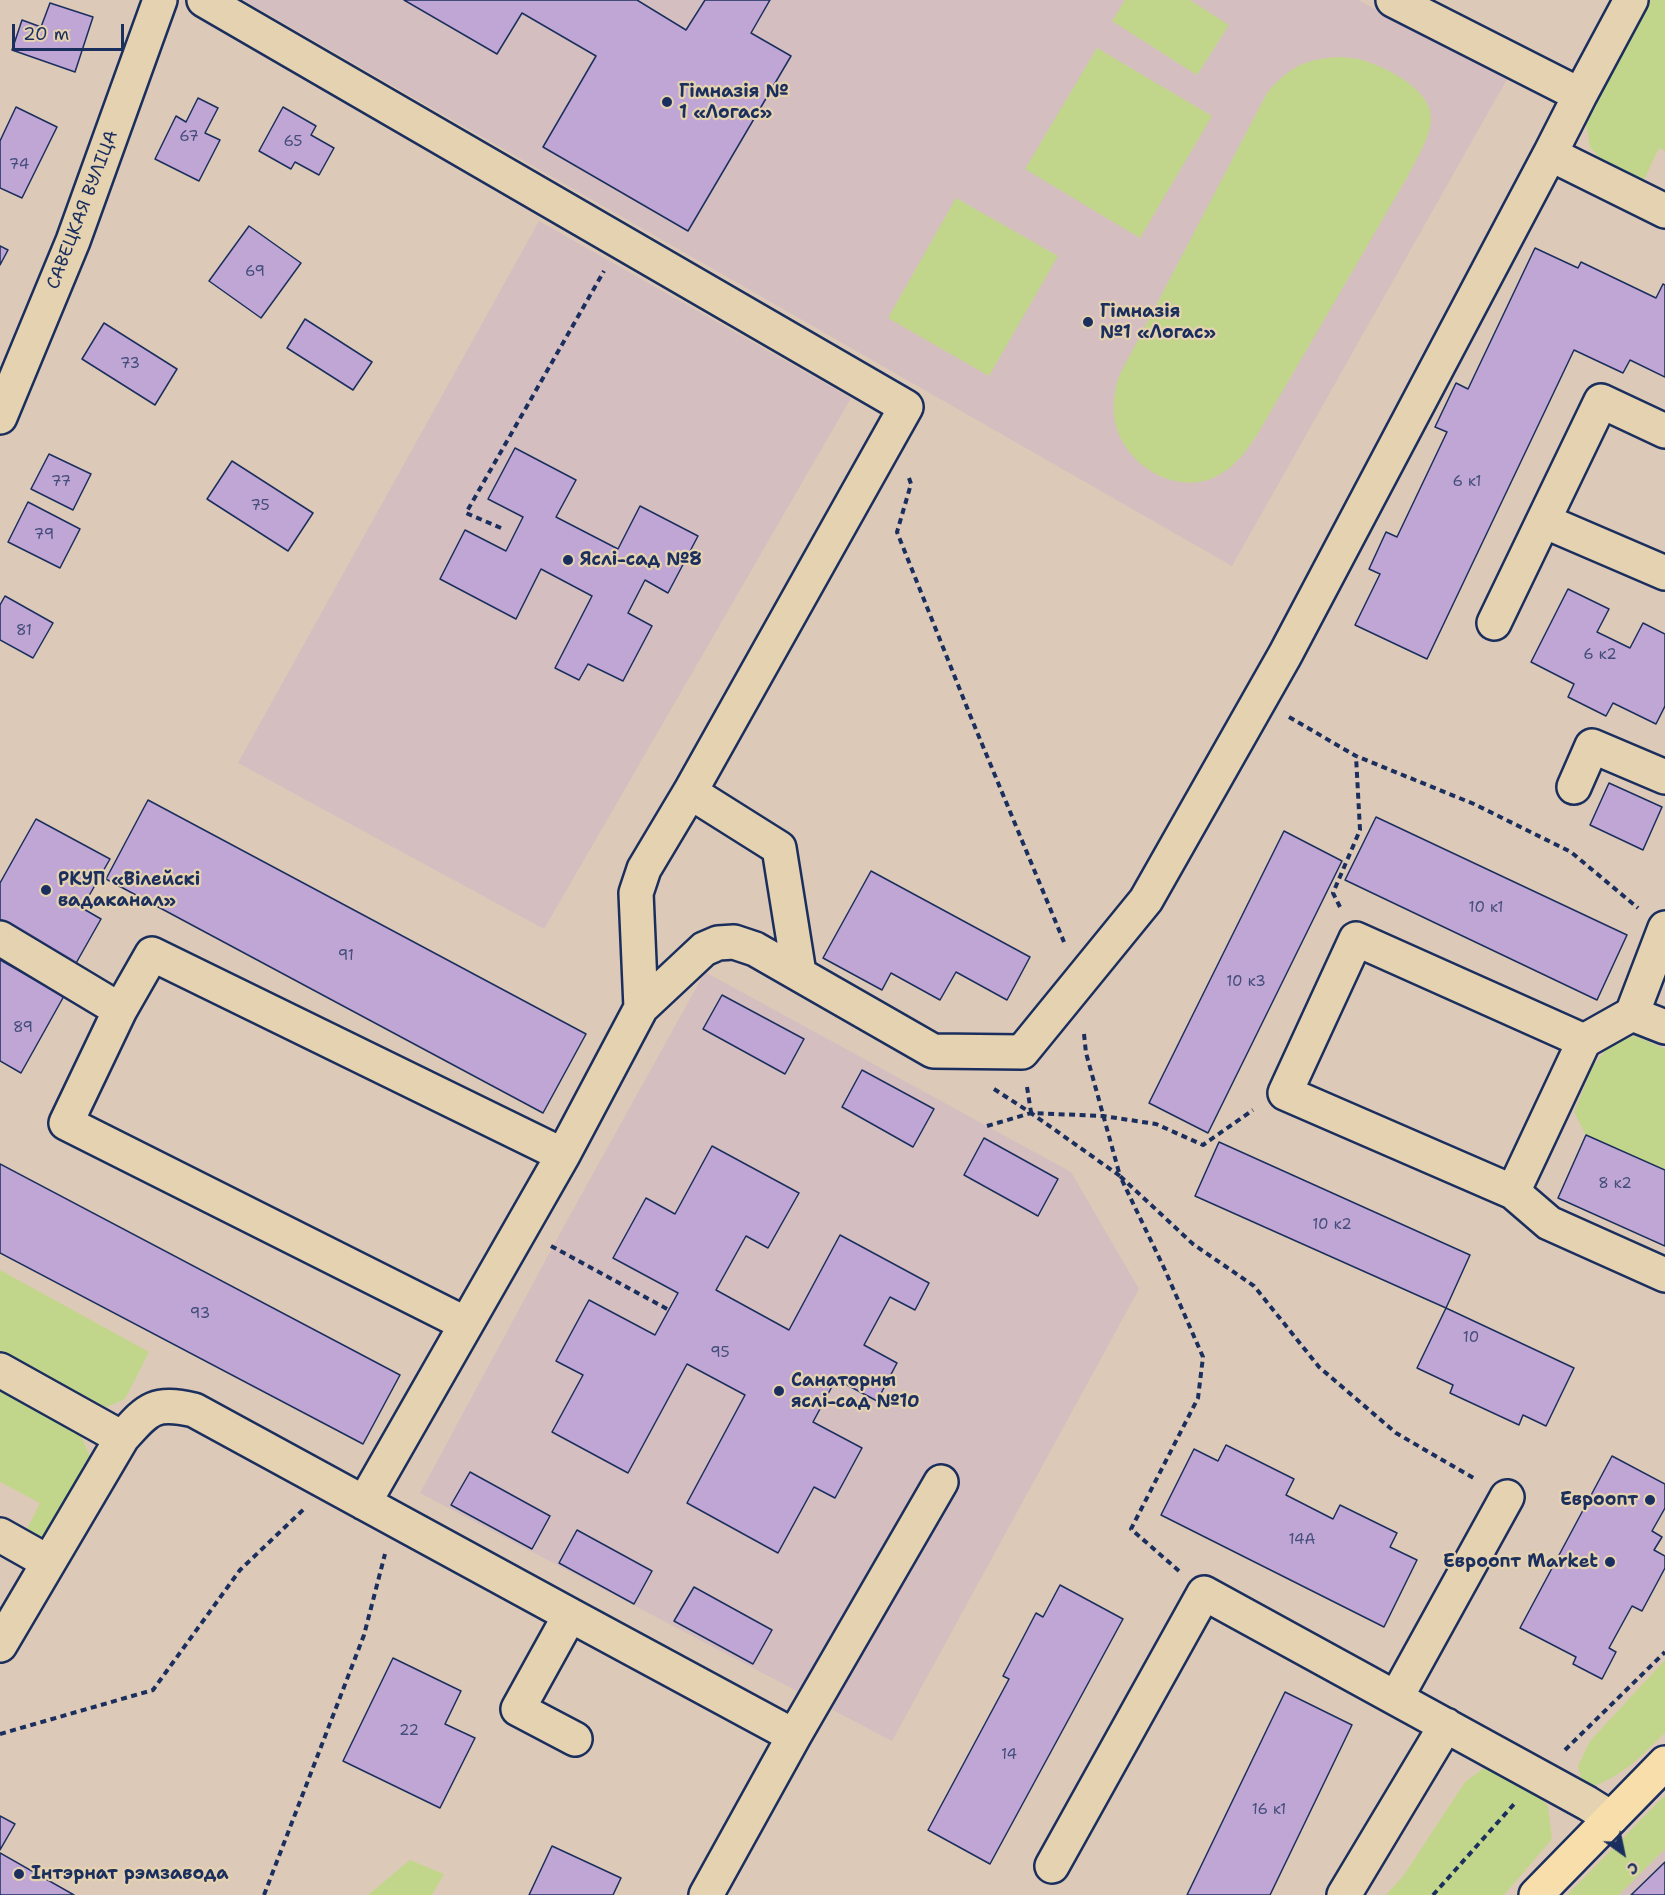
<!DOCTYPE html>
<html>
<head>
<meta charset="utf-8">
<style>
  body { margin:0 }
  #map { position:relative; width:1665px; height:1895px; overflow:hidden; background:#ddc9b7; font-family:"Shantell Sans",sans-serif }
  canvas { display:block }
  .north { position:absolute; left:1593px; top:1823px; width:60px; height:60px; -webkit-text-stroke:4px #e5d2b0; paint-order:stroke; rotate:147deg; font-size:16px; font-weight:700; line-height:24px; text-align:center; color:#1b2f5e }
  .north::after { content:''; display:block; margin:auto; width:21px; height:27px; background:#1b2f5e; clip-path:polygon(50% 0,100% 100%,50% 72%,0 100%) }
  .scale { position:absolute; left:12px; top:24px; width:112px; height:27px; box-sizing:border-box; border:3px solid #1b2f5e; border-top:0; padding-left:8px; font-size:18px; line-height:21px; white-space:nowrap; color:#1b2f5e; -webkit-text-stroke:4px #e5d2b0; paint-order:stroke }
</style>
</head>
<body>
<div id="map">
<canvas width="1665" height="1895"></canvas>
<div class="north">С</div>
<div class="scale">20 m</div>
</div>
<script>
const c = document.querySelector('canvas').getContext('2d');
c.lineJoin = 'round';
function fillPath(path, color) { c.fillStyle = color; c.fill(path, 'evenodd'); }
function stroke(path, color, width, dash) { c.strokeStyle = color; c.lineWidth = width; c.lineCap = dash ? 'butt' : 'round'; c.setLineDash(dash || []); c.stroke(path); }
function drawText(font, color, halo, rows, align = 'center') {
  c.font = font + ' "Shantell Sans",sans-serif'; c.lineWidth = 4.5; c.setLineDash([]); c.textBaseline = 'middle'; c.strokeStyle = halo; c.fillStyle = color; for (const [text, x, y, turn = 0] of rows) {
    c.save(); c.translate(x, y); c.rotate((+turn || 0) * Math.PI / 180); c.textAlign = isNaN(turn) ? turn : align; if (halo) c.strokeText(text, 0, 0); c.fillText(text, 0, 0); c.restore();
  }
}
const built = new Path2D(`
  M243 0H1358L1507 79 1232 566Z
  M539 221 851 398 544 929 238 763Z
  M705 972 1071 1172 1139 1289 892 1741 420 1493 564 1226Z
  M1665 1849V1895H1619Z`);
const green = new Path2D(`
  M1125 0H1190L1229 25 1197 75 1112 21Z
  M1651 0H1665V151L1659 148 1639 190 1614 174 1590 147 1586 123Z
  M1097 48 1212 116 1140 238 1025 169Z
  M1342 57C1350 58 1358 58 1365 61 1388 68 1431 90 1431 118 1431 137 1417 157 1409 174L1257 435C1247 450 1236 466 1219 475 1179 498 1124 466 1115 422 1112 406 1114 392 1119 376L1267 93C1289 66 1308 58 1342 57Z
  M956 198 1058 256 989 376 888 318Z
  M1635 1036 1665 1049V1170L1586 1135 1574 1112 1593 1066 1612 1043Z
  M0 1270 149 1352 125 1399 107 1407 94 1403 0 1350Z
  M0 1391H7L80 1433 90 1457 45 1536 23 1537 40 1503 0 1482Z
  M1665 1660V1733C1641 1756 1623 1776 1591 1787L1582 1782 1578 1766 1590 1741Z
  M1488 1765 1526 1783 1548 1806 1552 1839 1504 1895H1386L1404 1875 1465 1782Z
  M1665 1795V1849L1619 1895H1567Z
  M410 1860 444 1874 432 1895H368Z`);
const building = new Path2D(`
  M404 0H637L686 30 705 0H770L751 33 791 56 688 231 543 147 596 56 522 13 497 54Z
  M50 3 93 17 75 72 12 50 22 20 41 27Z
  M198 98 218 108 205 133 220 140 199 181 155 159 176 116 186 122Z
  M16 107 57 127 22 198 0 188V141Z
  M283 107 316 126 311 135 334 148 319 175 295 162 291 169 259 151Z
  M249 226 301 263 261 318 209 281Z
  M0 246 8 250 0 265Z
  M1535 248 1578 268 1581 262 1656 298 1663 284 1665 285V377L1630 360 1623 373 1574 350 1427 659 1355 625 1380 574 1369 569 1386 532 1397 537 1447 432 1435 427 1456 383 1468 389Z
  M305 319 372 362 353 390 287 348Z
  M104 323 177 369 155 405 82 359Z
  M515 448 576 480 556 517 618 549 640 506 698 536 668 593 645 580 628 613 652 626 623 681 588 664 579 680 555 668 592 596 541 569 516 619 440 579 465 530 506 551 523 517 488 499Z
  M49 454 91 474 73 510 31 489Z
  M232 461 313 513 288 551 207 499Z
  M28 502 80 529 60 568 8 542Z
  M1568 589 1609 609 1597 632 1630 648 1643 623 1665 634V706L1656 724 1613 703 1606 716 1568 697 1574 684 1531 662Z
  M5 596 53 623 33 658 0 640V605Z
  M1609 783 1662 807 1643 850 1590 825Z
  M148 800 586 1034 543 1113 106 879Z
  M1376 817 1627 935 1597 1000 1345 880Z
  M36 819 110 859 82 908 101 919 75 965 0 923V883Z
  M1284 831 1342 861 1208 1133 1149 1103Z
  M871 871 1030 957 1007 1000 956 972 940 1000 891 973 882 990 823 958Z
  M0 960 64 996 21 1073 0 1061Z
  M722 995 804 1039 785 1074 703 1029Z
  M862 1070 934 1109 913 1147 842 1107Z
  M1586 1135 1665 1170V1246L1558 1198Z
  M984 1138 1058 1179 1038 1216 964 1175Z
  M1219 1142 1470 1255 1446 1308 1195 1196Z
  M712 1146 799 1193 768 1248 746 1236 716 1290 789 1330 840 1235 929 1283 915 1310 890 1297 864 1345 897 1363 877 1401 836 1379 813 1422 862 1448 835 1498 814 1487 778 1553 687 1503 745 1395 687 1364 628 1473 552 1432 583 1375 556 1361 589 1300 655 1335 678 1293 613 1258 646 1198 675 1214Z
  M0 1164 400 1375 363 1444 0 1253Z
  M1446 1308 1574 1368 1546 1426 1523 1415 1519 1425 1450 1393 1453 1385 1417 1368Z
  M1226 1445 1294 1479 1286 1495 1333 1519 1340 1505 1397 1533 1390 1547 1417 1560 1384 1627 1161 1515 1194 1449 1218 1461Z
  M1612 1456 1665 1484V1508L1652 1531 1662 1537 1654 1550 1665 1556V1568L1642 1611 1632 1606 1609 1648 1616 1652 1602 1679 1573 1664 1576 1657 1520 1628Z
  M470 1472 550 1516 532 1549 451 1505Z
  M577 1530 652 1571 634 1604 559 1563Z
  M1060 1585 1123 1619 990 1864 928 1830 1009 1679 1003 1676 1036 1613 1043 1617Z
  M694 1587 772 1630 753 1664 674 1621Z
  M393 1658 461 1691 445 1724 475 1738 440 1808 343 1761Z
  M1285 1692 1352 1725 1270 1895H1187Z
  M0 1816 15 1824 0 1850Z
  M552 1846 621 1878 613 1895H529Z
  M0 1853 74 1895H0Z
  M1665 1862V1895H1631Z`);
const path = new Path2D(`
  M909 478 911 484 897 532 970 715 1064 942
  M501 528 466 513 604 271
  M1289 717 1356 756 1474 804 1571 852 1638 908
  M1340 907 1333 893 1360 830 1356 756
  M1084 1034 1086 1053 1120 1176 1193 1244 1254 1286 1319 1367 1396 1433 1477 1480
  M1027 1087 1031 1112
  M994 1089 1031 1113 1120 1176 1165 1270 1203 1357 1198 1398 1131 1529 1179 1571
  M987 1126 1031 1113 1103 1116 1156 1124 1203 1145 1253 1110
  M551 1246 669 1310
  M0 1734 153 1690 240 1570 304 1509
  M1565 1750 1665 1652
  M264 1895 364 1635 385 1554
  M1433 1895 1515 1803`);
const minor = new Path2D(`
  M204 0 906 407 690 792 644 869 636 893 641 1008
  M1393 0 1580 95 1631 0
  M1580 95 1550 154 1665 211
  M0 417 73 241 160 0
  M1544 521 1665 573
  M1494 623 1601 401 1665 431
  M1574 787 1592 746 1665 777
  M690 792 779 848 799 973
  M0 938 120 1010
  M1632 1014 1665 928
  M1665 1027 1632 1014 1584 1041 1513 1192 1549 1223 1665 1275
  M1513 1192 1285 1093 1356 939 1584 1041
  M466 1324 66 1123 120 1010 152 954 563 1155
  M0 1370 122 1438
  M364 1503 563 1155 641 1008 704 949 718 943 734 942 755 949 933 1051 1022 1052 1146 900 1285 655 1550 154
  M0 1535 48 1562
  M0 1645 122 1438C148 1409 153 1401 194 1410L570 1615
  M1396 1698 1507 1497
  M794 1736 941 1482
  M575 1739 518 1709 570 1615 794 1736 706 1895
  M1052 1866 1204 1593 1587 1803 1611 1818
  M1344 1895 1446 1725`);
const major = new Path2D(`
  M1536 1895 1665 1763`);
const markers = [
  [667,102,6,"#1b2f5e"],
  [1088,322,6,"#1b2f5e"],
  [568,560,6,"#1b2f5e"],
  [46,890,6,"#1b2f5e"],
  [779,1391,6,"#1b2f5e"],
  [1650,1500,6,"#1b2f5e"],
  [1610,1562,6,"#1b2f5e"],
  [19,1874,6,"#1b2f5e"]
];
const numberNames = [
  ["67",189,137],
  ["65",293,142],
  ["74",19,165],
  ["69",255,272],
  ["73",130,364],
  ["77",61,482],
  ["6 к1",1467,482],
  ["75",260,506],
  ["79",44,535],
  ["81",24,631],
  ["6 к2",1600,655],
  ["10 к1",1486,908],
  ["91",346,956],
  ["10 к3",1246,982],
  ["89",23,1028],
  ["8 к2",1615,1184],
  ["10 к2",1332,1225],
  ["93",200,1314],
  ["10",1471,1338],
  ["95",720,1353],
  ["14А",1302,1540],
  ["22",409,1731],
  ["14",1009,1755],
  ["16 к1",1269,1810]
];
const poiNames = [
  ["Гімназія №",679,92],
  ["1 «Логас»",679,113],
  ["Гімназія",1100,312],
  ["№1 «Логас»",1100,333],
  ["Яслі-сад №8",580,560],
  ["РКУП «Вілейскі",58,880],
  ["вадаканал»",58,901],
  ["Санаторны",791,1381],
  ["яслі-сад №10",791,1402],
  ["Евроопт",1638,1500,"right"],
  ["Евроопт Market",1598,1562,"right"],
  ["Інтэрнат рэмзавода",31,1874]
];
const streetNames = [
  ["САВЕЦКАЯ ВУЛІЦА",83,210,-69]
];
fillPath(built, '#d4bec0');
fillPath(green, '#c2d68b');
fillPath(building, '#bfa6d4');
stroke(building, '#1b2f5e', 1.5);
stroke(minor, '#1b2f5e', 38);
stroke(major, '#1b2f5e', 38);
stroke(path, '#1b2f5e', 4, [6, 4.5]);
stroke(minor, '#e5d2b0', 33);
stroke(major, '#f8deab', 33);
for (const [x, y, r, color] of markers) { const dot = new Path2D(); dot.arc(x, y, r, 0, 2 * Math.PI); c.fillStyle = color; c.fill(dot); stroke(dot, '#e5d2b0', 2); }
drawText('15px', '#444d7c', null, numberNames);
drawText('bold 18px', '#1b2f5e', '#e5d2b0', poiNames, 'left');
drawText('18px', '#1b2f5e', '#e5d2b0', streetNames);
</script>
</body>
</html>
